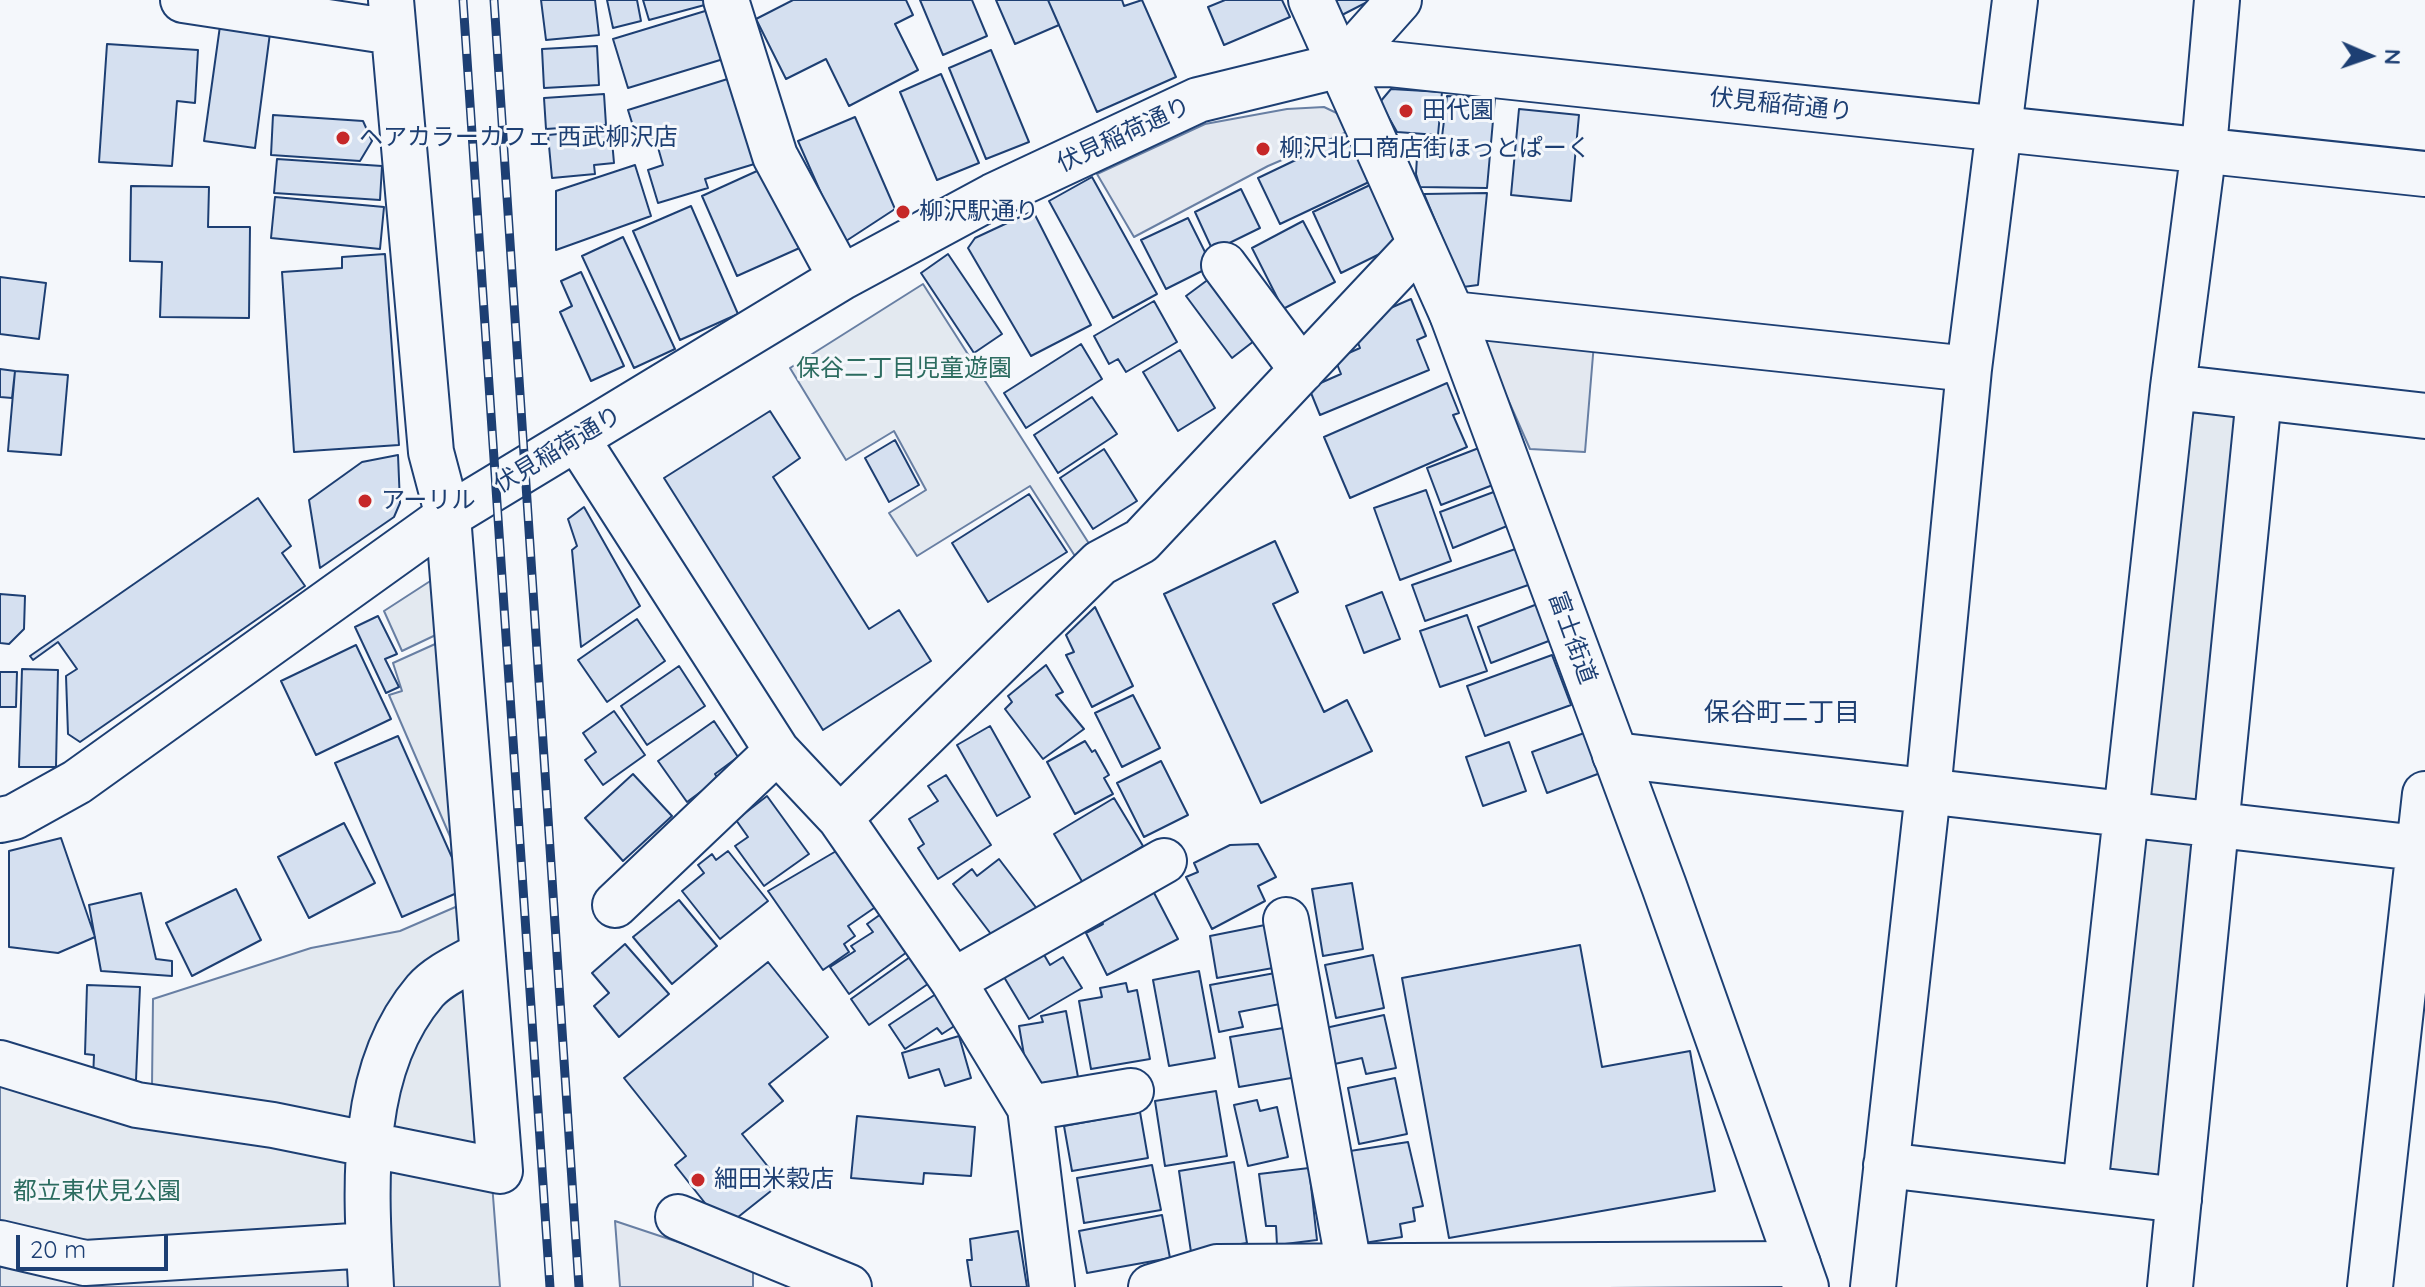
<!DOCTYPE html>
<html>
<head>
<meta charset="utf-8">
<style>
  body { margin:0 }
  #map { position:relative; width:2425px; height:1287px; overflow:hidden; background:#f4f7fb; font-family:Quicksand,sans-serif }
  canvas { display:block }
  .north { position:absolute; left:2329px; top:16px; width:80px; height:80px; -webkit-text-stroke:6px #f4f7fb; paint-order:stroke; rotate:92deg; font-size:22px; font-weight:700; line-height:32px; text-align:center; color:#1d3f73 }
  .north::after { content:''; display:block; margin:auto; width:28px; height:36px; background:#1d3f73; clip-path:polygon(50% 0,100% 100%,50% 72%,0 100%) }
  .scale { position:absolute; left:16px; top:1235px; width:152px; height:36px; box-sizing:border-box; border:4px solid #1d3f73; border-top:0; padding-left:10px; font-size:24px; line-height:28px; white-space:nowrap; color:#1d3f73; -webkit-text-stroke:6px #f4f7fb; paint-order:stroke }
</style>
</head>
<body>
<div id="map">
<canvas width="2425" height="1287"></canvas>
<div class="north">N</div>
<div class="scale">20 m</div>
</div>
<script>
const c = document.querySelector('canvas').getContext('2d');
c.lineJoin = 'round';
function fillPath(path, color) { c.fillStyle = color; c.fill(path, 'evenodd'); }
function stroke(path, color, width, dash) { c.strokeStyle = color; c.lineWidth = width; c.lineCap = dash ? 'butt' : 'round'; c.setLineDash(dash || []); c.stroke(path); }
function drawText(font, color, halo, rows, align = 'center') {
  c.font = font + ' Quicksand,"Noto Sans JP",sans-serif'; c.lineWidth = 6; c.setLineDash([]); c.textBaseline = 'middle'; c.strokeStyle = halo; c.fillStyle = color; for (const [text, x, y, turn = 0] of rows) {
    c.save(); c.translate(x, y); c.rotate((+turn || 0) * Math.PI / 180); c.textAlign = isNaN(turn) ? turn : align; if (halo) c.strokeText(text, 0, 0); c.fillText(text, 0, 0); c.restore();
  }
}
const green = new Path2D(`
  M923 284 1097 556 1082 567 1030 486 917 556 889 513 926 490 894 431 846 460 790 368Z
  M2173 387 2259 397 2179 1200 2085 1188Z
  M438 576 442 632 402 651 384 611Z
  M444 640 471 885 389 695 402 691 393 663Z
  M467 902 488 1157 152 1086 153 999 311 948 400 931Z
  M0 1071 492 1183 500 1287H0Z`);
const parking = new Path2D(`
  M1324 107 1345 117 1347 132 1268 166 1134 237 1097 174 1205 124 1287 109Z
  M1494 334 1594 343 1585 452 1530 449 1486 350 1487 340Z
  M615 1221 753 1267V1287H620Z`);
const building = new Path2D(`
  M541 0H595L599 35 546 40Z
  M607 0H637L641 21 613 28Z
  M643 0H711L712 3 649 20Z
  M793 0H906L913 15 895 24 918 70 849 106 826 59 786 79 756 19Z
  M920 0H972L987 36 943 55Z
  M996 0H1048L1059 25 1015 44Z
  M1048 0H1122L1124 6 1142 0 1176 77 1097 112Z
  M1225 0H1282L1290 17 1224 45 1208 7Z
  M1334 0H1371L1342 15Z
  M715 8 730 57 628 88 613 39Z
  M220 26 270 33 255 148 204 141Z
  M107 44 198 50 195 103 177 101 172 166 99 162Z
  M597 46 599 85 544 88 542 49Z
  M991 50 1029 142 986 159 949 68Z
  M941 74 979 163 937 180 900 92Z
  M734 77 761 162 705 179 708 188 658 203 648 170 663 165 655 137 638 142 628 110Z
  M1391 89 1442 92 1438 135 1397 132 1380 102Z
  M604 94 606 125 546 129 544 98Z
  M1447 96 1495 98 1487 188 1420 187 1416 174 1418 139 1442 137Z
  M1519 109 1579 115 1571 201 1511 195Z
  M273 115 363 121 372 141 360 161 271 155Z
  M855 117 895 209 843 243 798 141Z
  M611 129 614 163 594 165 595 174 552 178 548 135Z
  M1348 135 1369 182 1280 224 1258 178Z
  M277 159 382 166 380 200 274 193Z
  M635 165 651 216 556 250V191Z
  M768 166 804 246 737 276 702 196Z
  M1092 177 1157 294 1113 318 1049 201Z
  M1370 185 1398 245 1341 273 1313 212Z
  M131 186 209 187 208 227H250L249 318 160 317 162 262 130 261Z
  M1241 189 1260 228 1213 251 1195 212Z
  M1487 193 1478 285 1463 287 1424 194Z
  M275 197 384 207 380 249 271 238Z
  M691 206 738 314 680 340 633 231Z
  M1033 211 1091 325 1031 356 968 248 975 238Z
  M1188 218 1212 266 1166 289 1141 240Z
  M1303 221 1335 282 1283 309 1252 248Z
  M623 237 675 349 634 368 582 256Z
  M385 254 399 445 294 452 282 272 342 268V257Z
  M948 254 1002 334 974 353 921 273Z
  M581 272 624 366 591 381 560 312 572 306 561 281Z
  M1217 273 1263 334 1232 358 1186 296Z
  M0 277 46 283 39 339 0 334Z
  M1411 299 1426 336 1417 340 1429 370 1320 415 1309 388 1341 374 1335 359 1360 348 1353 330 1382 318 1379 313Z
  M1154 301 1177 342 1126 372 1118 359 1109 364 1094 336Z
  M1081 344 1102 379 1026 428 1004 393Z
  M1180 350 1215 408 1178 431 1143 372Z
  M0 369 15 371 12 398 0 397Z
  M15 371 68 375 61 455 8 451Z
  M1447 383 1459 413 1453 415 1467 447 1350 498 1324 437Z
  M1092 397 1117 434 1058 473 1034 435Z
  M770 411 800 458 773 477 869 629 899 610 931 661 823 730 664 478Z
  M895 440 919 485 889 502 865 458Z
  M1484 446 1498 483 1441 505 1427 468Z
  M1104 449 1137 501 1093 529 1060 478Z
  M398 455 400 503 394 517 320 568 309 500 362 462Z
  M1426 490 1451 561 1400 580 1374 508Z
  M1499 490 1512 524 1453 548 1440 512Z
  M1029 494 1067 552 988 602 952 543Z
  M258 498 291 546 282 553 305 586 80 742 68 734 66 676 77 669 58 642 33 660 30 656Z
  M584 507 640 606 581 647 572 550 577 546 568 519Z
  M1275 541 1298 592 1273 604 1324 712 1347 700 1372 751 1261 803 1164 594Z
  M1521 547 1534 583 1425 621 1412 585Z
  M1382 592 1400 639 1364 653 1346 606Z
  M0 594 25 596 24 629 9 644 0 643Z
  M1540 603 1554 639 1491 663 1478 627Z
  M1095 607 1133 686 1092 707 1066 655 1074 652 1066 635Z
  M1467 615 1487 671 1440 687 1420 631Z
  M378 616 397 654 385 659 399 687 386 693 355 627Z
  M637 619 665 661 607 702 578 660Z
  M356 645 391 719 316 755 281 681Z
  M1552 655 1571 705 1485 736 1467 686Z
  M1046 665 1063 692 1056 695 1084 729 1043 759 1005 709 1012 702 1008 696Z
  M679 666 705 706 647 745 621 706Z
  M22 669 58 670 56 767H19Z
  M0 672H17L16 707H0Z
  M1133 695 1160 748 1122 767 1095 713Z
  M614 711 645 755 603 785 585 760 596 752 583 733Z
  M714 721 738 757 715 774 718 779 687 802 658 761Z
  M990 726 1030 797 997 816 957 745Z
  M1587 732 1603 772 1547 793 1532 752Z
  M398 736 466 889 402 917 335 763Z
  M1085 741 1092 752 1095 750 1109 775 1104 778 1113 794 1075 814 1047 762Z
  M1509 742 1526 791 1483 806 1466 757Z
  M1161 761 1188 815 1144 837 1117 783Z
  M633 774 672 816 623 861 585 818Z
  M946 775 991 845 938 879 918 848 924 844 909 819 938 801 928 786Z
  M767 796 809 854 764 886 735 846 748 837 736 820Z
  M1114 798 1143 846 1083 883 1054 834Z
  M344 823 375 883 309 918 278 857Z
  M61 838 95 937 58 953 9 947V851Z
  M1258 844 1276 877 1258 886 1265 901 1212 929 1186 877 1198 872 1194 863 1230 845Z
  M838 850 877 906 848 926 855 936 844 944 849 952 823 970 768 891Z
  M728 851 768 901 720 939 682 891 704 873 698 865 712 854 716 860Z
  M999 859 1041 914 1000 946 953 884 972 869 977 876Z
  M1352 883 1363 949 1323 956 1312 889Z
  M236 889 261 940 192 976 166 923Z
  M1152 889 1178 939 1107 975 1086 933 1103 924 1100 916Z
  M141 893 156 959 172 961V976L101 971 89 905Z
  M679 900 717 946 672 984 633 937Z
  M888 909 914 947 849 994 830 967 855 951 851 946 873 932 867 924Z
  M1265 925 1273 968 1217 978 1210 936Z
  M625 944 669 994 619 1037 594 1006 609 993 592 973Z
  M1580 945 1602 1067 1690 1051 1715 1191 1449 1238 1402 978Z
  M1040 948 1050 965 1063 957 1082 988 1029 1019 1001 972Z
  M917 952 935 979 869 1025 851 999Z
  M1373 955 1384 1008 1336 1018 1325 965Z
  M768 962 828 1037 769 1084 783 1101 742 1134 781 1183 728 1225 716 1217 675 1165 686 1156 624 1078Z
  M1199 971 1215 1058 1169 1066 1153 980Z
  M1275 973 1280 1004 1239 1012 1243 1027 1219 1032 1210 985Z
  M1126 983 1128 992 1137 990 1150 1059 1091 1069 1079 1001 1102 997 1100 988Z
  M87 985 140 987 136 1080 93 1079 94 1055 85 1054Z
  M942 990 962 1021 942 1034 937 1028 905 1049 889 1025Z
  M1066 1011 1078 1077 1038 1084 1037 1076 1028 1078 1019 1026 1043 1022 1041 1016Z
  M1384 1015 1396 1068 1366 1074 1362 1058 1330 1065 1321 1029Z
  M1289 1027 1297 1077 1239 1087 1230 1037Z
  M959 1036 971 1078 945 1086 939 1069 909 1078 902 1053Z
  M1395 1078 1407 1134 1359 1144 1348 1088Z
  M1216 1091 1227 1156 1165 1166 1155 1101Z
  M1257 1100 1260 1111 1277 1107 1288 1157 1248 1166 1234 1105Z
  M1140 1112 1148 1158 1072 1171 1064 1126Z
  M857 1116 975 1127 971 1176 924 1173 923 1184 851 1178Z
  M1408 1142 1423 1206 1413 1208 1415 1221 1400 1224 1402 1237 1364 1243 1350 1151Z
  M1234 1162 1247 1243 1191 1252 1179 1171Z
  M1152 1165 1161 1210 1084 1223 1077 1178Z
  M1309 1168 1317 1240 1277 1245 1276 1226H1266L1259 1174Z
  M1162 1215 1170 1258 1087 1273 1079 1231Z
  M1018 1231 1027 1287H971L967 1260H972L970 1239Z`);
const minor = new Path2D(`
  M183 0 393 32
  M726 0 775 156 841 278
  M1341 65 1399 0
  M1224 265 1302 370
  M1452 314 1969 369
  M2173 387 2425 416
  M577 439 777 751 840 818 953 981 1030 1108 1052 1287
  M1615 755 2425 849
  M840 818 1100 563 1141 541 1420 244
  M0 820 14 817 77 782 448 516 841 278 993 196 1198 100 1341 65 1390 64 2425 174
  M615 905 777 751
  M1286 920 1349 1266
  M953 981 1164 861
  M0 1063 137 1105 273 1125 500 1171 448 516 431 452 391 0
  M1030 1108 1131 1091
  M1886 1165 2179 1200
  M2085 1188 2173 387 2204 148 2217 0
  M678 1217 849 1287
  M0 1243 85 1263 369 1245
  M371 1287C366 1189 357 1071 425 991 439 975 463 965 482 954
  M1151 1287 1217 1267 1798 1264
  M1873 1287 1928 792 1969 369 2015 0
  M2170 1287 2259 397
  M2370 1287 2425 794`);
const major = new Path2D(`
  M1311 0 1452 314 1664 886 1806 1287`);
const rail = new Path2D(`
  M463 0 550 1287
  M494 0 579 1287`);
const markers = [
  [1406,111,8,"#c62828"],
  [343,138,8,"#c62828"],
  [1263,149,8,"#c62828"],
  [903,212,8,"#c62828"],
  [365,501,8,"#c62828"],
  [698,1180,8,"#c62828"]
];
const streetNames = [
  ["伏見稲荷通り",1781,105,6],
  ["伏見稲荷通り",1124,135,-25],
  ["伏見稲荷通り",558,450,-31],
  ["富士街道",1572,638,70]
];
const poiNames = [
  ["田代園",1422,111],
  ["ヘアカラーカフェ 西武柳沢店",359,138],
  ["柳沢北口商店街ほっとぱーく",1279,149],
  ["柳沢駅通り",919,212],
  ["アーリル",381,501],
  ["細田米穀店",714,1180]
];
const parkNames = [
  ["保谷二丁目児童遊園",904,369],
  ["都立東伏見公園",97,1192]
];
const neighbourhoodNames = [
  ["保谷町二丁目",1782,713]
];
fillPath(green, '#e3e9f0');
stroke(green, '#687fa3', 2);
fillPath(parking, '#e3e8f0');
stroke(parking, '#687fa3', 2);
fillPath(building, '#d5e0f0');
stroke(building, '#1d3f73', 2);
stroke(minor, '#1d3f73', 48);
stroke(major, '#1d3f73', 48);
stroke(minor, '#f4f7fb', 44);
stroke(major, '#f4f7fb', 44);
stroke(rail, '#1d3f73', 9);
stroke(rail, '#f4f7fb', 6, [18]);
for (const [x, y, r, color] of markers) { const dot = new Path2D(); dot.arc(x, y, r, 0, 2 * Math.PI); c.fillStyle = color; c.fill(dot); stroke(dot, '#f4f7fb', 3); }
drawText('24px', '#1d3f73', '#f4f7fb', streetNames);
drawText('24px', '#1d3f73', '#f4f7fb', poiNames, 'left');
drawText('24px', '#2c6c60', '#f4f7fb', parkNames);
drawText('26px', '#1d3f73', '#f4f7fb', neighbourhoodNames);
</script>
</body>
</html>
